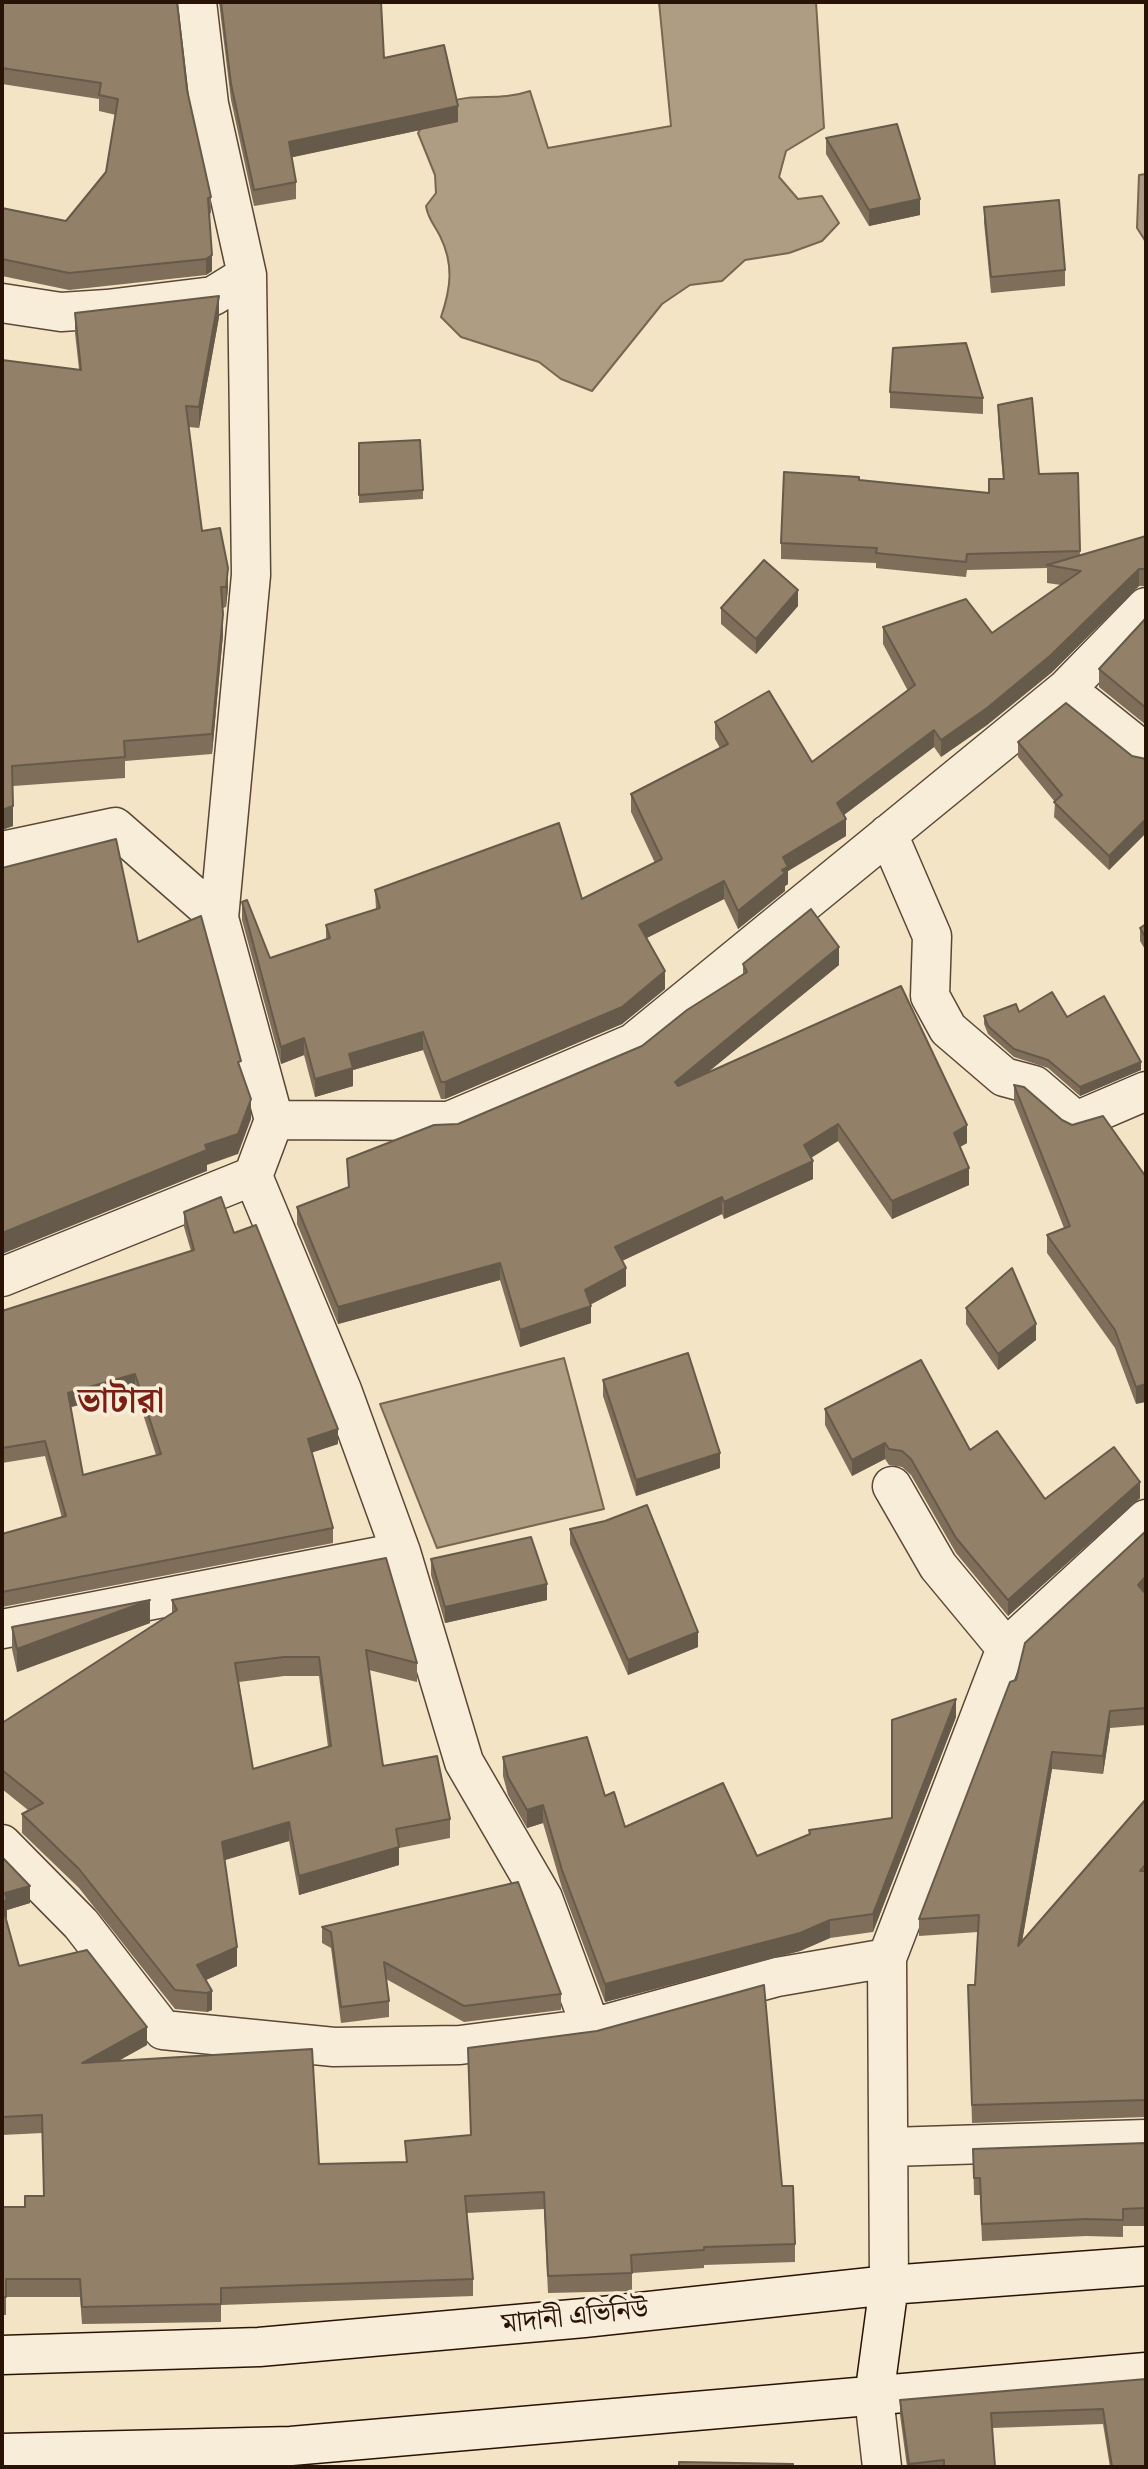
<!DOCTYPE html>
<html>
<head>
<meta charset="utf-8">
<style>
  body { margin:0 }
  #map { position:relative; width:1148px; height:2469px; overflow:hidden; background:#f2e4c4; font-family:"Gentium Book Plus",serif }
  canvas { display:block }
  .frame { position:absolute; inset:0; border:4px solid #291306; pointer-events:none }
</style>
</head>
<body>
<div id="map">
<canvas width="1148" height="2469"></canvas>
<div class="frame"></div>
</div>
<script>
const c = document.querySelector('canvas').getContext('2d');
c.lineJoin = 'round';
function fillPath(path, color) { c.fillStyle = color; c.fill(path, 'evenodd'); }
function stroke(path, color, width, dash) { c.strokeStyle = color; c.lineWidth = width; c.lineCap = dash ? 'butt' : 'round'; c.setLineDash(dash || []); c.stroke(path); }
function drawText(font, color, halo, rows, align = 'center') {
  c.font = font + ' "Gentium Book Plus","Noto Serif Bengali",serif'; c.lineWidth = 7; c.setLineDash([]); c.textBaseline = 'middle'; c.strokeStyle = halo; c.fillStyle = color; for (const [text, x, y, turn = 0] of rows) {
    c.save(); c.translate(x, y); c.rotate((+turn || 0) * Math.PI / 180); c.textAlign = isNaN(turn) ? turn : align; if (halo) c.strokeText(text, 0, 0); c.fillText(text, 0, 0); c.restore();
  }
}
const water = new Path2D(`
  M659 2H816L824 128 786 151 779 177 798 199 822 196 839 223 822 241 789 253 745 260 722 281 690 285 662 304 592 391 561 379 539 362 461 337 441 317C451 288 454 264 440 236 434 224 428 219 426 206L436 193 435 175 418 133C450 79 484 107 530 91L548 148 671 126Z
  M1146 174V242L1137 228 1139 175Z
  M564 1358 604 1509 437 1548 380 1404Z`);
const minor = new Path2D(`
  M197 2 209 104 247 275 251 575 219 918
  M2 303 61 312 107 309 213 296 247 275
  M1066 689 1146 753
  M888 834 932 936 930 996 948 1029 1004 1077 1034 1085 1076 1121 1146 1091
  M2 851 115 827 219 918 274 1120 253 1176 342 1390 401 1552 464 1762 543 1898 591 2028
  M274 1120 449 1121 633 1043 1066 689 1146 607
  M2 1277 253 1176
  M892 1486 938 1566 1006 1648
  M2 1629 401 1552
  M2 1844 81 1924 163 2030 334 2047 460 2045 591 2028 777 1977 887 1958 1006 1648 1146 1519
  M887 1958 889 2285
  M890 2147 1146 2139
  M874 2397 882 2467`);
const secondary = new Path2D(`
  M2 2355 259 2347 584 2318 889 2285 1146 2266
  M874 2397 889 2285
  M2 2453 291 2446 1146 2372`);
const wall = new Path2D(`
  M2 2 187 90 211 197V213L209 214 212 271 206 275 69 290 2 276V208L66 221 106 172 116 115 99 111V99L2 84Z
  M219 2H381L384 58 458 122 292 157 296 182V199L254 206 231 100Z
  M826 138 920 215 869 226 826 154Z
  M984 207 1065 270V286L991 293 984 222Z
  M75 313 219 317 199 428 189 427 202 531 228 588 226 607 223 608V635L212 754 125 761V778L13 786V826L2 830 79 369 75 333Z
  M890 392 983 398V414L890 408Z
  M998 405 1039 474 1078 473 1080 556 1146 536V586H1139L1051 673 987 725 941 757 934 747 844 815 846 836 788 871V884L785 886V891L738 929 724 899 646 938 665 989 622 1024 445 1099H441L423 1050 353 1070V1086L315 1097 304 1055 281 1064 242 920V902L270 958 326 939V925L376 909 375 890 582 899 655 863 631 812V794L720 748 715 739V722L812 762 908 691 883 644V627L992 633 1061 585 1047 583V568L967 570 966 577 876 568V563L781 559V543L859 480 989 493 1003 479 998 420Z
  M359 443 423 490V499L359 503Z
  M798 606 756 654 721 624V608Z
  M1146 618V725L1099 687V669Z
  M1018 742 1132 756 1146 759V833L1109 870 1054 817 1055 802 1018 757Z
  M1146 924V951L1140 941V928Z
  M743 964 839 965 707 1073 967 1143 960 1147 969 1185 892 1219 838 1141 811 1158 813 1179 724 1219 722 1214 622 1261 626 1286 590 1305 591 1323 520 1347 500 1280 338 1324 297 1224V1207L348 1187 347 1159 458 1124 642 1046 743 974Z
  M1019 1012 1067 1017 1141 1070 1080 1096 1048 1068 1014 1057 988 1034 984 1024V1016Z
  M1014 1085 1062 1120 1146 1177 1136 1404 1115 1348 1047 1253V1235L1064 1228 1014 1102Z
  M184 1212 234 1233 338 1444 312 1452 333 1528V1543L2 1607V1534L62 1518 45 1456 2 1463V1311L191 1251 184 1227ZM135 1389 156 1455 83 1475 71 1407Z
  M966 1308 1036 1340 998 1370 966 1324Z
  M603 1380 720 1468 636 1496 603 1396Z
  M825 1409 970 1450 1045 1499 1140 1498 1008 1616 956 1553 911 1475 902 1467 889 1465 885 1459 852 1476 825 1425Z
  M570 1529 698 1647 628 1675 570 1544Z
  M1146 1531V1725L1110 1728 1103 1774 1052 1769 1022 1942 1146 1799V2117L972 2123 968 1985H975L978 1932 919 1936V1919L1016 1680Z
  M431 1559 547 1600 445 1623 431 1575Z
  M172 1600 417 1663V1682L369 1670 383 1766 450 1819V1838L399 1848V1865L299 1895 289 1841 224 1860 237 1966 206 1980 212 2010 207 2012 175 2009 79 1888 22 1833V1814L28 1810 2 1789V1723L172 1614ZM284 1676H319L328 1747 253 1769 239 1682Z
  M150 1623 17 1672 12 1649V1627Z
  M956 1717 873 1932 830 1938 800 1951 605 2002 562 1888 543 1823 527 1828 508 1795 503 1776V1757L605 1796 625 1827 757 1856 809 1835V1830L892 1818Z
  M2 1857 30 1903 7 1910V1918H6L19 1966 147 2045 118 2061 319 2164 406 2162 405 2141 471 2135 468 2048 782 2186 795 2244V2262L704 2265V2268L632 2273V2291L548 2293 544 2209 467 2213 473 2279V2296L221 2305V2322L82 2324 80 2297H6V2315H2V2207H25L44 2196 42 2133 2 2135Z
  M322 1927 561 1994V2010L464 2022 386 1979 389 2001V2017L341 2023 331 1948 322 1943Z
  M1146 2143V2226H1123V2237L1086 2236 982 2241 980 2195H974L973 2149Z
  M1146 2379V2467H1110L1103 2424 992 2428 995 2467H907L900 2415V2400Z`);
const shadedWall = new Path2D(`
  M458 106V122L289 158V142Z
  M920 199V215L869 226V210Z
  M212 255V271L206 275V259Z
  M219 296V317L199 428V407Z
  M228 568V588L226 607V587Z
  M1139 569V586L1051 673 987 725 941 757V740Z
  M798 590V606L756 654V639Z
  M223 614V635L212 754V734Z
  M934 730V747L837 820V803Z
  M13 806V826L2 830V810Z
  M846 819V836L788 871V884L785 886V891L738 929V911L783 857Z
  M1146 819V833L1109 870V856Z
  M724 881V899L639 942V925Z
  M839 947V965L675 1099V1082Z
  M665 971V989L622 1024 445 1099V1082Z
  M423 1032V1050L353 1070V1086L315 1097V1079L349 1054Z
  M304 1038V1055L281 1064V1047Z
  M1141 1062V1070L1080 1096V1087Z
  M251 1099V1119L238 1154 207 1165V1171L2 1254V1233L205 1145Z
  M838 1124V1141L804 1162V1145Z
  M967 1125V1143L954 1150V1133Z
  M813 1161V1179L724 1219V1202Z
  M969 1168V1185L892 1219V1201Z
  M722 1197V1214L615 1264V1247Z
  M500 1263V1280L338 1324V1307Z
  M626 1268V1286L585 1307V1290Z
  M591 1306V1323L520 1347V1330Z
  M1036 1324V1340L998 1370V1354Z
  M135 1374V1389L68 1408V1393Z
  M1146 1384V1402L1136 1404V1387Z
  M338 1429V1444L308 1454V1439Z
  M885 1443V1459L852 1476V1460Z
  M720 1453V1468L636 1496V1480Z
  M1140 1482V1498L1008 1616V1600Z
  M1146 1576V1593L1138 1585Z
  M547 1584V1600L445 1623V1607Z
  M150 1600V1623L17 1672V1649Z
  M698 1632V1647L628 1675V1660Z
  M956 1699V1717L873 1932V1914Z
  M1110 1711V1728L1103 1774V1756Z
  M1052 1752V1769L1018 1964V1946Z
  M543 1805V1823L527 1828V1810Z
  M289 1822V1841L222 1861V1842Z
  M399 1847V1865L299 1895V1876Z
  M30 1886V1903L7 1910V1918L2 1920V1902L5 1893Z
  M830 1920V1938L800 1951 605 2002V1984Z
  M237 1947V1966L197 1984V1965Z
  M212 1991V2010L207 2012V1993Z
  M147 2027V2045L82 2081V2063Z`);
const building = new Path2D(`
  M2 2H177L187 90 211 197 208 198 212 255 206 259 69 273 2 259V208L66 221 106 172 118 99 99 95 101 83 2 68Z
  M221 2H381L384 58 444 45 458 106 289 142 296 182 254 190 231 84Z
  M897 124 920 199 869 210 826 138Z
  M1059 200 1065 270 991 277 984 207Z
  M219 296 199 407 186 406 202 531 220 528 228 568 226 587H221L223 614 212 734 124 741 125 757 12 766 13 806 2 810V360L81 370 75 313Z
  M966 343 983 398 890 392 893 348Z
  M1032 398 1039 474 1078 473 1080 551 967 554 966 562 876 553 877 548 781 543 784 472 859 477V480L989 493V479H1004L998 405Z
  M420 440 423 490 359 495V443Z
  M1146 536V569H1139L1051 655 987 708 941 740 934 730 837 803 846 819 783 857 788 867 782 870 785 873 738 911 724 881 639 925 665 971 622 1007 445 1082H441L423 1032 349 1054 353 1068 315 1079 304 1038 281 1047 242 902 247 900 270 958 330 938 326 925 380 908 375 890 559 823 582 899 662 859 631 794 728 744 715 722 769 691 812 762 915 685 883 627 966 599 992 633 1081 571 1047 565Z
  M764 560 798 590 756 639 721 608Z
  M1146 618V708L1099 669Z
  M1066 703 1132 756 1146 759V819L1109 856 1054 802 1062 795 1018 742Z
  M116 839 138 942 201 916 241 1061 238 1062 251 1099 238 1134 205 1145 207 1150 2 1233V868Z
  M811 909 839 947 675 1082 678 1086 901 986 967 1125 954 1133 969 1168 892 1201 838 1124 804 1145 813 1161 724 1202 722 1197 615 1247 626 1268 585 1290 591 1306 520 1330 500 1263 338 1307 297 1207 349 1187 347 1159 434 1125 458 1124 642 1046 687 1010 747 972 743 964Z
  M1146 924V938L1140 928Z
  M1052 992 1067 1017 1104 996 1141 1062 1080 1087 1048 1060 1014 1049 988 1026 984 1016 1016 1004 1019 1012Z
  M1014 1085 1024 1087 1062 1120 1072 1125 1103 1116 1146 1177V1384L1136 1387 1115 1330 1047 1235 1070 1226Z
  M221 1197 234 1233 256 1225 338 1429 308 1439 333 1528 2 1592V1534L66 1516 45 1441 2 1448V1311L194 1250 184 1212ZM135 1374 161 1454 83 1475 68 1393Z
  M1012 1268 1036 1324 998 1354 966 1308Z
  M688 1353 720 1453 636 1480 603 1380Z
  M921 1360 970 1450 997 1431 1045 1499 1114 1447 1140 1482 1008 1600 956 1538 911 1459 902 1451 889 1449 885 1443 852 1460 825 1409Z
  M647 1505 698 1632 628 1660 570 1529 605 1521Z
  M1146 1531V1576L1138 1585 1146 1594V1708L1110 1711 1103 1756 1052 1752 1018 1946 1146 1799V1864L1140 1871H1146V2100L972 2105 968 1985H975L979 1915 919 1919 1010 1682 1016 1680 1025 1643Z
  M531 1537 547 1584 445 1607 431 1559Z
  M386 1558 417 1663 366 1650 383 1766 437 1756 450 1819 396 1829 399 1847 299 1876 289 1822 222 1842 237 1947 197 1965 212 1991 207 1993 175 1990 79 1869 22 1814 43 1803 2 1770V1723L177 1610 172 1600ZM284 1657H319L331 1746 253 1769 235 1663Z
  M150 1600 17 1649 12 1627Z
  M956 1699 873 1914 830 1920 800 1933 605 1984 562 1870 543 1805 527 1810 508 1777 503 1757 587 1737 605 1796 614 1792 625 1827 723 1783 757 1856 810 1834 809 1830 892 1818V1720Z
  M2 1857 30 1886 5 1893 7 1900 2 1902Z
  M518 1882 561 1994 464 2006 384 1962 389 2001 341 2007 331 1932 322 1927Z
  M2 1905 19 1966 87 1950 147 2027 82 2063 312 2049 319 2164 407 2162 405 2141 471 2135 468 2048 597 2031 764 1985 782 2186H793L795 2244 704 2247V2250L631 2255 632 2273 548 2276 544 2192 465 2196 473 2279 221 2288V2304L82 2307 80 2279H6V2297H2V2207H25V2196H44L42 2115 2 2117Z
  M1146 2143V2208L1123 2209V2220L1086 2219 982 2224 980 2178H974L973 2149Z
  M1146 2379V2467H1112L1103 2409 991 2413 995 2467H944V2460L909 2464 900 2400Z
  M679 2462 793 2464V2467H676H679Z`);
const streetNames = [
  ["মাদানী এভিনিউ",575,2318,-6]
];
const districtNames = [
  ["ভাটারা",121,1403]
];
fillPath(water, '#ae9d83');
stroke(water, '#796651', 2);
stroke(minor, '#5b4736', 41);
stroke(secondary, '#291306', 41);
stroke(minor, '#f7edd9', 38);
stroke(secondary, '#f7edd9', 38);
fillPath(wall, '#7e6e5a');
fillPath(shadedWall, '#665a4a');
fillPath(building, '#928069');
stroke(building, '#665a4a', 2);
drawText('28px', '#291306', '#f7edd9', streetNames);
drawText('bold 35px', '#7a1f14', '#f7edd9', districtNames);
</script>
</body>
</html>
